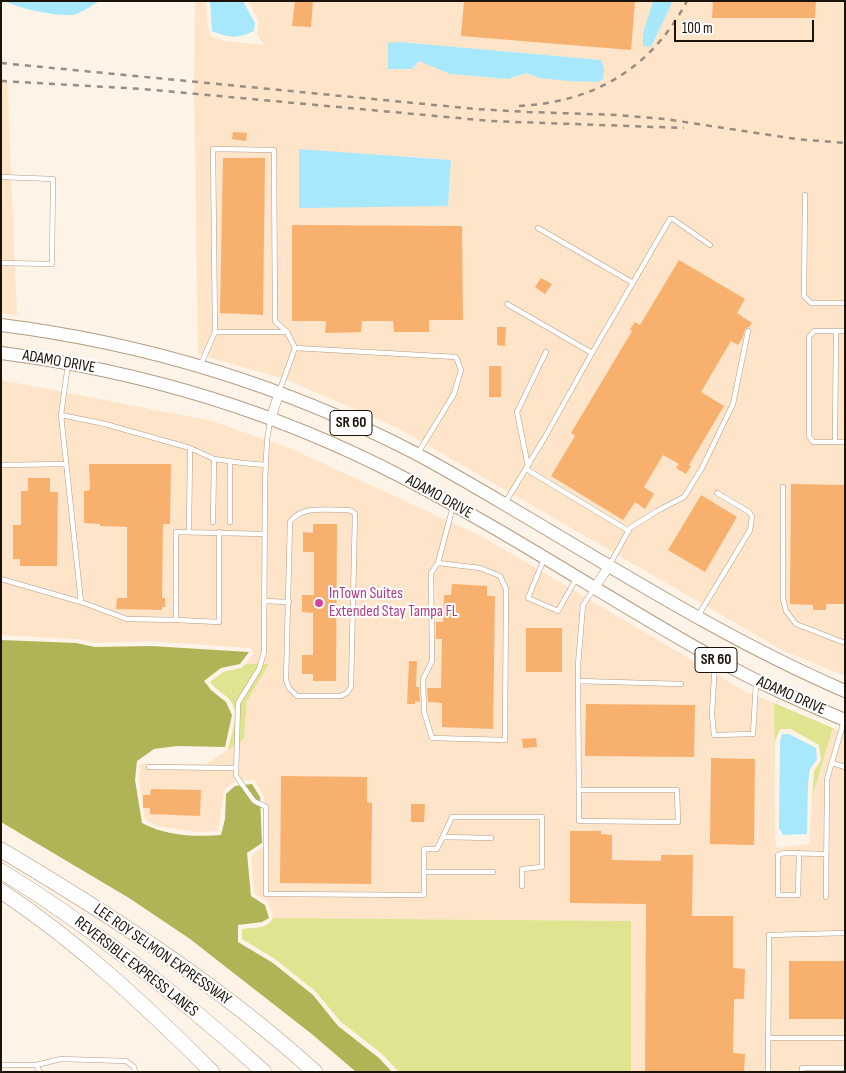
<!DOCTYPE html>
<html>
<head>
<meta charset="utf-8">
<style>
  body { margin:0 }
  #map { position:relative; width:846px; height:1073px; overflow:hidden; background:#fef3e7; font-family:"Sofia Sans Condensed",sans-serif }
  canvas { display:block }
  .frame { position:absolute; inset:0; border:2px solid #1b1208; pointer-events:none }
  .scale { position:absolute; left:674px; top:20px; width:140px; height:22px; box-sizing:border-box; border:2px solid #1b1208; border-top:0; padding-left:6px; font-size:15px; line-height:18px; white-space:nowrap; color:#1b1208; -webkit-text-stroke:4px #fff; paint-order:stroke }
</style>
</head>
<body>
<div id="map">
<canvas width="846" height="1073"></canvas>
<div class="frame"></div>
<div class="scale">100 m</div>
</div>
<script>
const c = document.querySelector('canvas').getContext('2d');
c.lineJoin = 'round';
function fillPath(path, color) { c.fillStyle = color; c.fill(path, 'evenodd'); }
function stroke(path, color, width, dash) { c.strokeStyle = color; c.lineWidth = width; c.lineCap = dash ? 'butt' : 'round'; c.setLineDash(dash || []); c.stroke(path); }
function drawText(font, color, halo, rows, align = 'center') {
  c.font = font + ' "Sofia Sans Condensed",sans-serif'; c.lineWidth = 4; c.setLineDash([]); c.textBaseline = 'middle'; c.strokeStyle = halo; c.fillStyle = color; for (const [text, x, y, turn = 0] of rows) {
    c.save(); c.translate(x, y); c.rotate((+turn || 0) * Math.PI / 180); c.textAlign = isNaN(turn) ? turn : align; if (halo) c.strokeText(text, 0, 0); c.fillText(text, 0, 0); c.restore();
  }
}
const built = new Path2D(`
  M195 1H206L207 21 210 36 226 41 264 45 257 35 259 22 248 1H653L643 33 651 47 673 1H845V676L784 651 398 428 285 379 198 354 194 91ZM400 42 601 60 604 68 540 78 526 73 508 79 450 74 419 61 388 44ZM299 150 419 157 450 160Z
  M1 79 7 80 17 315 1 313Z
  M1 380 212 421 292 449 483 537 746 692 774 703 775 828 776 848 809 844 812 798 833 728 845 733V1072H631V921L273 918 268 902 254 893 251 855 265 846 266 819 264 796 254 780 235 781 224 790 218 831 197 832 157 826 145 820 139 780 140 764H206L244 739 247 701 269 664H246L253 654 252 649 249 648 151 641 95 643 76 639 1 635Z`);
const green = new Path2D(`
  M246 664H269L247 701 244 739 228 750C231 733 242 711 228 698 222 692 215 689 210 682L223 672 241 668Z
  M774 703 833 728 812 798 814 771 821 760 819 745 791 729H781L779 731 775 742V790Z
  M273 918 631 921V1072H399L382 1054 341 1022 315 991 275 959 242 939V929C253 927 267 930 273 918Z`);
const forest = new Path2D(`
  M1 640 76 643 95 647 151 646 249 652 240 664 221 668 204 681 211 690 226 702 232 715 225 747 177 746 154 749 137 761 135 780 142 823C166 836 194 837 221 835L225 819 226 794 235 786 252 784 260 797 262 843 247 853 251 896 265 905 269 918 262 922 238 925V942L273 963 313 995 338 1026 379 1058 392 1072H356L313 1035 190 939 129 898 1 822Z`);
const water = new Path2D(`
  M5 1H100C92 5 80 14 72 15 55 16 19 9 5 1Z
  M210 1H243L255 23 254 31C237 39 230 38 212 31Z
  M653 1H673L651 47 643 46V33Z
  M400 42 601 60 604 68 603 79 598 82 568 81 539 78 526 73 508 79 450 74 419 61 412 69H388V43Z
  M299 149 451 160 448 206 299 208Z
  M782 734H789L816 748 817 759 810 769 808 783 807 834 783 835 779 828 780 742Z`);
const building = new Path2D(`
  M295 1H313L311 27 292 26Z
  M464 1H635L631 50 461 36Z
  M713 1H816L815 18H712Z
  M233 132 247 133 246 141 232 139Z
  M223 158H265L263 315 220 313Z
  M292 225 462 226 463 320H429V332H394L393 321H362L361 332 325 333 326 321H292Z
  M679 260 745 299 737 313 752 323 749 327 745 329 743 337 738 345 731 341 701 392 724 406 689 465 691 466 686 474 676 468 679 464 663 455 644 487 654 494 645 509 635 502 623 520 551 476 575 436 571 433 632 331 630 329 635 322 640 325Z
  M541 278 552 284 545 294 535 287Z
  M497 327H506L505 346 497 345Z
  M489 366H501V397H489Z
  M89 464H171L170 524H163L162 598H165V607H162V610L116 609 117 598H127V527L100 526V524L84 523V491L90 490Z
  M28 478H50V492H58L57 566H20V559H13V525H21V491H28Z
  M791 484 845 485V604H826V610H813V605L790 604Z
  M701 495 737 517 705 572 668 550Z
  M313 524H337L336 681H313V674H302V655H313V613L302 612V595H314V552H303V532L313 533Z
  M452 584 487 586V596H495L493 729 442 727V703L428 702 427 688H441L442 639H436V622H443L444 595H451Z
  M526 628H562V672H526Z
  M409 661H417L416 687H419L420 702 415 701V704H407Z
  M586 704 695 705 694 757 585 756Z
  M536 738 537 747 523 748 522 739Z
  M711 758 755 759 754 845 710 844Z
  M281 776 367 777V802L372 803 371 884 280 883Z
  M151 789 201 790 200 816 150 814V808H143V795H150Z
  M411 804H425L424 822H411Z
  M570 831H601V834L612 835V860L661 861V855H693L692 916H733V968L745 969 744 999H734L733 1053 745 1054 744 1072H645L646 904 570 903Z
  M789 961H845V1019H789Z`);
const service = new Path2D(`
  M1 177 53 179 52 264 1 263
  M805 195 804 296 811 303H845
  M538 228 633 283
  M507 304 592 353
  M845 331H814L809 337V436L813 442H845
  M215 332H286
  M68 364 61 415 105 424 190 448 214 459 243 463 266 465
  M200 366 215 332 213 149 274 150 275 321 287 332 295 348
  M279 392 295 348 456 357 461 370 454 394 418 453
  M61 415 81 602 127 619 176 620V532L264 534
  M270 422 267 440 265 481 264 652 259 669 238 703 236 776 254 801 266 807V894L424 895V849H437L452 817H542V867L522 869V886
  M835 442 836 331
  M230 461V522
  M1 465 66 464
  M528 466 517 412 546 352
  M526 469 629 531
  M783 487V599L786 611 796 624 845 643
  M505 503 545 437 592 353 670 219H673L710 245
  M347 510 352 511 355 514 351 687 347 693 341 696H297L289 688 286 680 290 522C301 505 329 510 347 510Z
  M213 522 214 459
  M189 531 190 448
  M544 559 528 598 558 611 576 579
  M438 563 431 573 432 661 423 679 424 712 432 738 505 740 506 589 500 576 480 568 438 563 453 506
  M610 564 630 528 657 511 684 497 702 468 733 404 748 331
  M1 579 81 602
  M264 601 289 602
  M698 616 750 530 752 517 749 512 717 493
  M176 620 219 622V532
  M715 660 712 714 714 735 753 734 756 683
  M578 681 681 684
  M832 763 845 767
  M149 767 236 768
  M579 790H677L678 822 579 821 578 665 583 605 594 589
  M443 837 491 838
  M799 853 798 895H778V855L784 853 826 854
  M424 872H493
  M826 897 827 779 844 721
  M768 1038H845
  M1 1065H36L40 1072
  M36 1065 61 1059 126 1061 134 1067 135 1072
  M768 1072 769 935 845 933
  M802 1072V1068H845`);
const minor = new Path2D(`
  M271 418 279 393
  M595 587 609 566`);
const primary = new Path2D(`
  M1 325C144 343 285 386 413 452 449 471 484 492 518 512 625 575 731 642 845 691
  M1 353C142 371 278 412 404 478 510 533 610 600 714 658 756 682 800 701 845 720`);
const motorway = new Path2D(`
  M1 850C111 915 220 986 315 1072
  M1 871C95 929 182 998 264 1072
  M1 891C79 943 146 1006 212 1072`);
const rail = new Path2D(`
  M1 63 476 109 528 112 618 115 665 119 796 139 845 143
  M1 81 143 89 490 121 684 128
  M519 106C594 102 651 69 687 1`);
const markers = [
  [319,603,5,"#d1479c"]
];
const shields = [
  [351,423,42],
  [716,660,42]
];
const shieldNames = [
  ["SR 60",351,423],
  ["SR 60",716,660]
];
const streetNames = [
  ["ADAMO DRIVE",59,362,10],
  ["ADAMO DRIVE",439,497,29],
  ["ADAMO DRIVE",791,696,24],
  ["LEE ROY SELMON EXPRESSWAY",162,955,35],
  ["REVERSIBLE EXPRESS LANES",136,967,38]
];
const hotelNames = [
  ["InTown Suites",329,594],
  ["Extended Stay Tampa FL",329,612]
];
fillPath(built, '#fee4c8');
fillPath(green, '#e0e491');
fillPath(forest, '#b1b456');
fillPath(water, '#a7e8fd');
fillPath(building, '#f8b06f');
stroke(service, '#b49b80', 5.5);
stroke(minor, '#b49b80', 10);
stroke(primary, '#b49b80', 14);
stroke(motorway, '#b49b80', 16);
stroke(service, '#fff', 4.5);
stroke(minor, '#fff', 9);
stroke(primary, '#fff', 12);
stroke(motorway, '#fff', 15);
stroke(rail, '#978d82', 2.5, [6, 6]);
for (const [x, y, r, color] of markers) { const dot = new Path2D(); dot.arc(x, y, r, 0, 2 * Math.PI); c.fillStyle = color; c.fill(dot); stroke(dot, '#fff', 2); }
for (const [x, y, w] of shields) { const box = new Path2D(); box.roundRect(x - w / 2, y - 12.5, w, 25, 4); c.fillStyle = '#fff'; c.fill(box); stroke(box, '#1b1208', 1); }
drawText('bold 15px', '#1b1208', null, shieldNames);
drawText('16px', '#1b1208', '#fff', streetNames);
drawText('16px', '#b23c85', '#fff', hotelNames, 'left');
</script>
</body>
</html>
